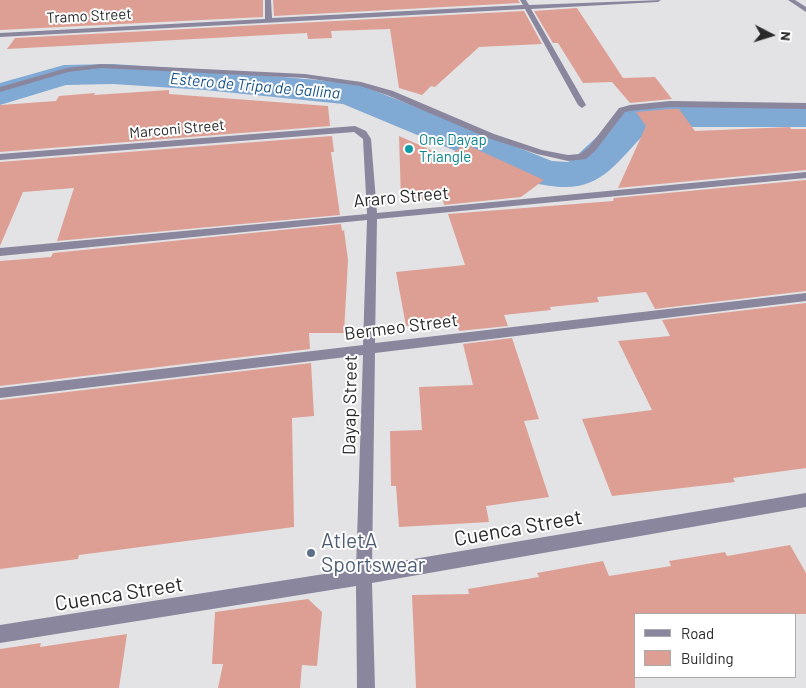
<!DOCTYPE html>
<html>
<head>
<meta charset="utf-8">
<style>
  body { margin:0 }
  #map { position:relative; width:806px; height:688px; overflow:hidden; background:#e3e3e6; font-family:Barlow,sans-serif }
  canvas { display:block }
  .legend { position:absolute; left:634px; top:613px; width:162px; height:65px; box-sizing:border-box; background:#fff; border:1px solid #aaa; margin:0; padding:6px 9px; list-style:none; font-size:15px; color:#2a2a2b }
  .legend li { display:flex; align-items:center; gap:10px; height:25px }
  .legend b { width:25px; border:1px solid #aaa }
  .north { position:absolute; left:746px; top:10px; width:50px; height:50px; -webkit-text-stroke:4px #fff; paint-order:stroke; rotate:95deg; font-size:14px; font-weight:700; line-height:20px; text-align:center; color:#2a2a2b }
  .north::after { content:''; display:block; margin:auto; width:18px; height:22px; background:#2a2a2b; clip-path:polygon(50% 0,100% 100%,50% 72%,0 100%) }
</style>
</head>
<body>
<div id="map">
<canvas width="806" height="688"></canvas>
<ul class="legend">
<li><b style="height:6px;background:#8a869d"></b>Road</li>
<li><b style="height:14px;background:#dd9f94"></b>Building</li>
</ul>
<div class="north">N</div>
</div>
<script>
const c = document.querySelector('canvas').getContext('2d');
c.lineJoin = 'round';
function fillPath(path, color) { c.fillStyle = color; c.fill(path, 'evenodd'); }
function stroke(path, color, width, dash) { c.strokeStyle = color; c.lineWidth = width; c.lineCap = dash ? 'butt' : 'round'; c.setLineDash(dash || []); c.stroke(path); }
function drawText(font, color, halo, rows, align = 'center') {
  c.font = font + ' Barlow,sans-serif'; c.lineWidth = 4; c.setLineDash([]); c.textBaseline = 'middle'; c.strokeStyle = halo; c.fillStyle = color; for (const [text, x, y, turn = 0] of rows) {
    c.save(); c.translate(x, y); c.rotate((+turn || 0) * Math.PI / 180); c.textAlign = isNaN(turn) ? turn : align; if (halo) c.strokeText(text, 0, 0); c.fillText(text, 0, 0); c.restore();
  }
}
const river = new Path2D(`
  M113 64 205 70 350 83 363 86 552 161 568 162 574 158 628 108 641 105H806V127H651C608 171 598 199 530 182L343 104 205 90 113 84 66 85 0 105V83L64 65Z`);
const building = new Path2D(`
  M0 0H263V17L0 30Z
  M273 0H518L520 3 274 16Z
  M577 8 623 78 655 77 672 99 630 103 612 82 583 83 558 43H553L534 11Z
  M524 11 542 44 479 47 435 87 431 86 422 95 399 88 390 29 331 31 332 38 308 39 307 33 7 49 15 38Z
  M169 90V94L328 106 330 126 0 152V105L56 101 59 96 95 93 94 95Z
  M670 109H679L695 131 790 127 791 129H806V170L618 188 646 126 636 112Z
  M332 136 334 152H331L340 215 57 241 74 188 23 192 0 246V162Z
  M399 136 447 157 465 144 544 180 521 197 444 205 443 199 401 200Z
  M806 180V291L655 309 646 292 597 297 599 302 550 307 551 310 504 315 508 326 459 331 456 321 406 326 396 272 465 265 448 214 613 201 614 198Z
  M341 224 342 231 344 230 348 260 344 333H309L310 349 0 386V261L51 257 53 253Z
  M806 303V468L733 478 735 482 612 496 582 419 652 410 618 341 670 336 662 320Z
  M512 338 539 419 524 421 549 497 486 506 489 522 399 527 396 486H391L390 431 422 430 419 387 473 385 463 344Z
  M311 363 314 416 292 418 294 527 79 555 78 559 0 569V400Z
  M790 545 806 573V614H635V688H416L412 595 469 594 468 589 539 577 537 573 603 561 609 576 671 566 669 561 725 552 727 556Z
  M308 599 322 612 317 666 302 665 300 688H218L223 664H212L215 612Z
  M127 634 119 688H0V649L41 643 40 647Z`);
const minor = new Path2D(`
  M265 0H271L272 18 523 5 520 0H526L529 5 661 0 658 2 531 9 586 105 582 108 578 105 525 9 0 37V33L265 19Z
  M788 0H795L806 7V12Z
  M101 64 305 74 361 82 393 91 494 134 542 150 568 155 580 154 589 147 619 108 630 105 670 101 806 103V109L670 107 630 111 625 112 595 151 586 159 568 161 537 154 488 138 387 95 360 86 305 78 101 68 68 72 0 92V87L67 68Z
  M355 126 366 131 371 139 377 213 806 172V178L377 219 375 343 806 293V301L375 353 372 566 806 493V507L372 583 375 688H357L356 586 0 643V625L356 569 363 355 0 398V388L363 345 367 220 0 256V248L367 214 363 139 354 132 0 160V154Z`);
const markers = [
  [409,149,5,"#0f9aa8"],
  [311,553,5,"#5c6f8a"]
];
const farStreetnames = [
  ["Tramo Street",89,16,-3],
  ["Marconi Street",177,129,-5]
];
const farCulturenames = [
  ["One Dayap",419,140],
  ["Triangle",419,157]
];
const farWaternames = [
  ["Estero de Tripa de Gallina",255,86,5]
];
const streetNames = [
  ["Araro Street",401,197,-5],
  ["Bermeo Street",401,327,-7],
  ["Dayap Street",350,405,-89]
];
const nearStreetnames = [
  ["Cuenca Street",518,528,-10],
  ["Cuenca Street",119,594,-9]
];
const nearServicenames = [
  ["AtletA",321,541],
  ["Sportswear",321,565]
];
fillPath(river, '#80a9d3');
fillPath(building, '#dd9f94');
fillPath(minor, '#8a869d');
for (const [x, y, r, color] of markers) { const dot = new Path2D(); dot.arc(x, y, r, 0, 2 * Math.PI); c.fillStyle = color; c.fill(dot); stroke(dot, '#fff', 2); }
drawText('15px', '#2a2a2b', '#fff', farStreetnames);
drawText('15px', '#0d838f', '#fff', farCulturenames, 'left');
drawText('italic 16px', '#155287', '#fff', farWaternames);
drawText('18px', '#2a2a2b', '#fff', streetNames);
drawText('21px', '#2a2a2b', '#fff', nearStreetnames);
drawText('21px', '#4e5e75', '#fff', nearServicenames, 'left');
</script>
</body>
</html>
